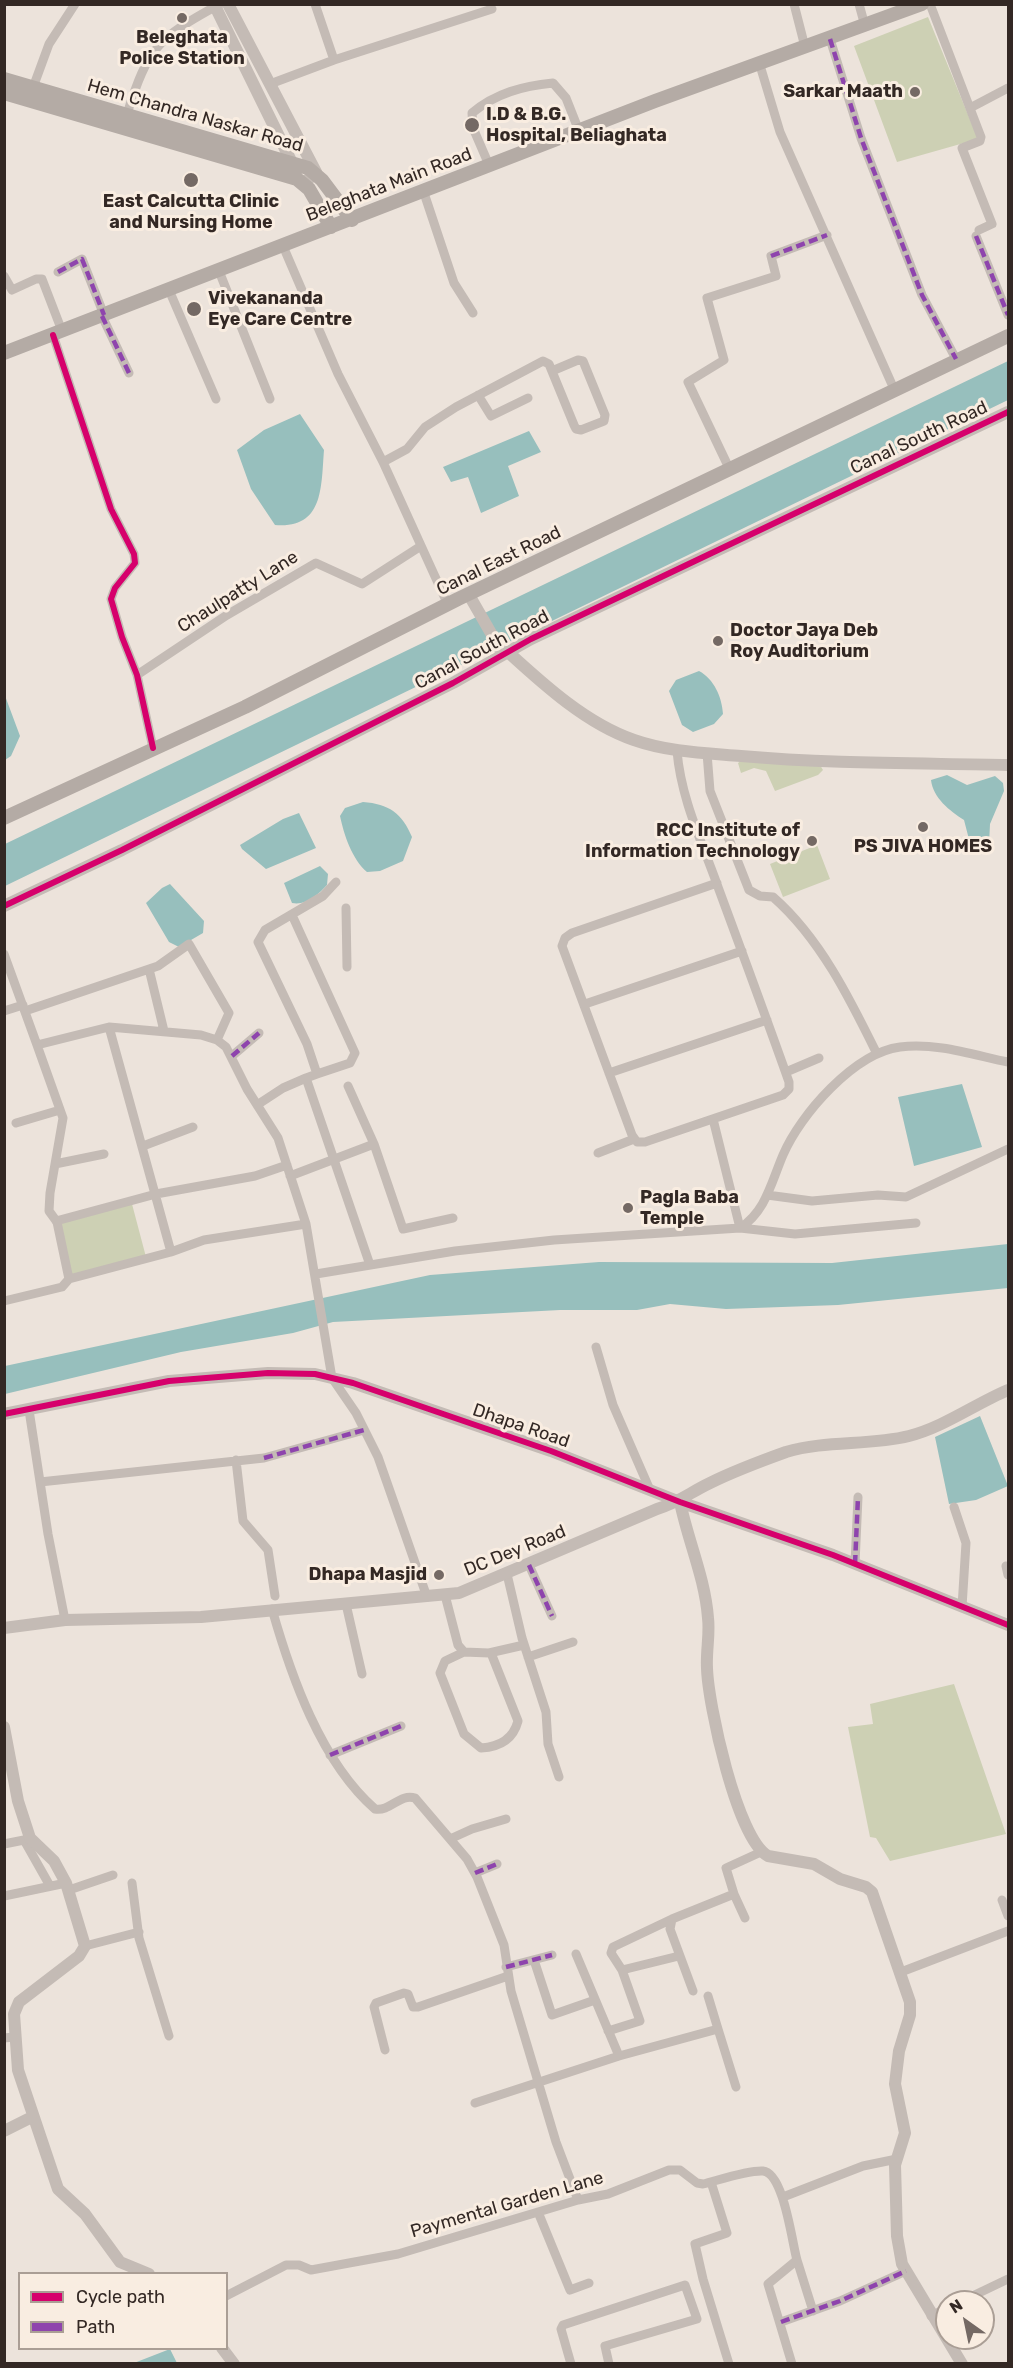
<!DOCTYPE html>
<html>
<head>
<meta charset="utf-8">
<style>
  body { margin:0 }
  #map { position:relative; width:1013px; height:2368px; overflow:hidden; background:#ece3db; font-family:Rubik,sans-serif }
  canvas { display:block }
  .frame { position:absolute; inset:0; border:6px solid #332824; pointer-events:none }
  .legend { position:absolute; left:18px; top:2272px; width:210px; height:78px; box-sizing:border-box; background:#f9ede1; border:2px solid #aa9e95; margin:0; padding:8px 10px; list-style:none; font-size:18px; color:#332824 }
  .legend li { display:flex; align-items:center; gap:12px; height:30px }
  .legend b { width:30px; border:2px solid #aa9e95 }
  .north { position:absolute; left:935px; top:2290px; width:60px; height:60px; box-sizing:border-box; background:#f9ede1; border:2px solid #aa9e95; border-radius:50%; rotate:327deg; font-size:16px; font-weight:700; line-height:24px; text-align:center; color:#332824 }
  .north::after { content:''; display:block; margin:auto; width:21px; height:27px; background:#746964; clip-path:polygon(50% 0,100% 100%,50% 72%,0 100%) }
</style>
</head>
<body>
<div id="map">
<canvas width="1013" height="2368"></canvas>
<div class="frame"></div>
<ul class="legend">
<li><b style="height:8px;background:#d6006c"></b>Cycle path</li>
<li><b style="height:8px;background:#8e44ad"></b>Path</li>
</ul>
<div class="north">N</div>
</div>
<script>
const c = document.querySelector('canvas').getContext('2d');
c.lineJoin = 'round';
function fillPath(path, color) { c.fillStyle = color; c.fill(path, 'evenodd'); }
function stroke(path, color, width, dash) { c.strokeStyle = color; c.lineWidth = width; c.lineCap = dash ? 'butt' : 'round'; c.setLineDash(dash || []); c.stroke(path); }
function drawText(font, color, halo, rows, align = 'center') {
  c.font = font + ' Rubik,sans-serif'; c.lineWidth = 6; c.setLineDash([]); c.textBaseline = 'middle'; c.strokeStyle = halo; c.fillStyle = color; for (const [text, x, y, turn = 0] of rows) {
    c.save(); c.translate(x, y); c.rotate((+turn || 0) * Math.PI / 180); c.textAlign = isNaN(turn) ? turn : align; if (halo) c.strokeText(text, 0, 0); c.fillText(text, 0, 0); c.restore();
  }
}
const green = new Path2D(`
  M928 17 978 139 897 162 854 46Z
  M742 760 820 765 823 770 818 775 775 791 766 771 754 768 741 773 738 763Z
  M817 845 830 879 783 897 770 864Z
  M132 1204 146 1257 70 1278 59 1222Z
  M954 1684 1006 1834 890 1861 876 1838 870 1837 848 1727 873 1724 870 1704Z`);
const water = new Path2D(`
  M1008 361V400L5 886V844Z
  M300 414 324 450C321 487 324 529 275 525L251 489 237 450 264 430Z
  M529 431 541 452 508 466 519 496 481 513 468 477 451 482 443 467Z
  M699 671C714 679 722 697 723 714L714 724 693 732 682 725 669 691 676 680Z
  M4 693 20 736 11 756 5 760Z
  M947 775 967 785 995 776 1003 783 1004 791 990 824 989 845 979 850 971 847 964 820C950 811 933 798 931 780Z
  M363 802C389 804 402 813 412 837L403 861 380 871 367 872C352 859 344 835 340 816L345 808Z
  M299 813 316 848 266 869 242 849 240 845 283 819Z
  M320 866 328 874 327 885C319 894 306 906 292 903L284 883Z
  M170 884 204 921 203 933 179 947 169 942 146 903 162 888Z
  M962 1084 982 1147 914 1166 898 1097Z
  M1008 1244V1288L838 1305 726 1309 670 1304 637 1310H560L333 1322 293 1333 181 1352 5 1394V1366L430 1275 599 1262 832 1263Z
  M980 1416 1008 1486 976 1500 949 1504 935 1437Z
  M170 2349 177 2363H134Z`);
const minor = new Path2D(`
  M794 4 805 47
  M859 4 865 26
  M930 4 981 137 980 141 962 148 992 224 979 230
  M830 39 861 138 922 295 956 359
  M334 60 492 9
  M759 62 780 132 894 389
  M270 84 334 60 315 4
  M31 93 49 44 75 4
  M970 108 1008 88
  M127 114C148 47 158 38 220 4
  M489 165 473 128 472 113C496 93 523 86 553 83L566 98 579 131
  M423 190 454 283 473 313
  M976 236 1008 315
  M283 246 338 374 383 462 448 605
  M219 271 270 399
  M58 272 82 259 104 315
  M4 276 12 290 36 279H42L62 331
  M169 290 216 399
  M102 316 129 373
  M53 335 111 509 134 554 135 563 115 588 111 599 122 637 137 675 153 748
  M478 395 491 416 528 398
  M383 462 407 449 425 427 456 407 543 361 549 364 574 425 576 429 581 430 604 421 605 415 583 361 578 360 552 371
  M729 468 688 382 724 360 707 298 776 276 771 256 827 235
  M137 675 227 615 316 563 362 584 421 546
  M677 751C681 799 702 842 718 887 742 952 766 1017 789 1082V1089L783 1095 645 1142H637L632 1135 562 946 565 938 572 933 717 883
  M707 753 710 791 749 890 760 896 773 897C820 938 850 999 877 1054
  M336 882 323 896 265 930 258 942 307 1044 317 1074 306 1078 370 1265
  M346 908 347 967
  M292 915 355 1053 350 1063 317 1074
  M4 954 37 1045 109 1027 201 1035 217 1040 226 1047 247 1089 278 1138 306 1224 332 1378 356 1413 378 1457 427 1597
  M149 969 164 1031
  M585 1004 742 951
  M4 1011 23 1005
  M25 1011 158 966 189 944 229 1013 217 1040
  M109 1027 171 1252
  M232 1056 259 1033
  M786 1072 819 1058
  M609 1073 767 1020
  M348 1086 374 1144 403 1229 453 1218
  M257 1105 283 1088 306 1078
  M713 1119 740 1228 795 1234 916 1223
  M16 1123 60 1110
  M143 1146 193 1127
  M598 1153 634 1139
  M55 1164 104 1154
  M290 1176 374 1144
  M767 1195 812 1201 878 1195 906 1197 1008 1149
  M56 1221 156 1194 255 1176 287 1165
  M316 1274 455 1251 554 1240 740 1228C766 1211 771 1183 783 1155 800 1115 854 1053 900 1047 935 1042 974 1055 1008 1062
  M69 1279 171 1252 204 1240 306 1224
  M4 1301 62 1287 69 1279 57 1222 49 1211 50 1193 63 1118 37 1045
  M596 1347 613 1405 650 1490
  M29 1410 48 1534 65 1620
  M236 1460 243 1521 268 1550 275 1596
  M40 1482 264 1458 364 1430
  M954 1507 966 1543 962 1607
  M855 1564 858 1497
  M529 1565 552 1616
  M1006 1566 1008 1575
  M507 1574 522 1638 546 1712 548 1744 559 1777
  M445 1595 458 1645 464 1652 489 1653 524 1645
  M346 1604 362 1674
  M272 1609C291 1676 321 1762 375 1809 390 1812 400 1793 415 1798L467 1859 477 1877 504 1945 511 1991 556 2142 578 2200
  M464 1652 445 1661 440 1673 464 1734 481 1748C499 1747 513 1740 518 1721L491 1653
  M528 1657 573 1642
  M330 1755 401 1726
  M450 1839 472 1829 506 1819
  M24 1840 50 1886
  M4 1844 29 1839
  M475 1873 497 1864
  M132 1883 139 1938 169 2036
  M69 1890 113 1875
  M734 1894 726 1868 761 1852
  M4 1896 66 1883
  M1002 1900 1008 1916
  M85 1946 139 1932
  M534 1960 552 2015 595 2000
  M506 1967 552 1955
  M622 1970 611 1953 613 1947 672 1919
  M901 1972 1008 1931
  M693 1991 670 1929 672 1919 734 1894 745 1918
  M708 1996 718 2029
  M608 2031 640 2021 622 1970 679 1956
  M4 2038 14 2037
  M385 2050 374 2007 376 2003 404 1993 408 1994 413 2007H418L508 1976
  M619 2056 718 2029 736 2087
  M475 2103 619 2056 576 1954
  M711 2182 727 2233 695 2244 703 2279 729 2364
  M783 2197 863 2166 897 2159
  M538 2212 570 2290 589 2283
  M797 2260 813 2311
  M226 2296 286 2265H299L311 2270 398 2254 578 2200 608 2194 669 2170H680L697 2183 703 2184C719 2180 748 2170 763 2171 784 2173 792 2243 797 2260L768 2284 792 2364
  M960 2302 1008 2279
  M931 2316 947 2308
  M781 2322 840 2301 906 2271
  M571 2364 561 2329 563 2325 685 2285 697 2319 605 2346 609 2364`);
const tertiary = new Path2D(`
  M214 4 295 169
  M228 4 316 172 303 184
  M469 595 503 654
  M508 652C544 685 587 724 634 740 668 752 705 753 741 756 830 764 919 763 1008 765
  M4 906 122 850 453 683 531 639 1008 412
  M4 1414 169 1381 268 1373 315 1374 353 1383 551 1451 680 1502 833 1555 1008 1625
  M680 1502C688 1541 705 1578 708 1618 710 1634 706 1651 707 1668 708 1704 737 1839 768 1856L814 1864 840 1879 866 1887 872 1892 910 2002V2015L899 2051 895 2084 905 2133 895 2165 897 2236 902 2264 962 2364
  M4 1628 65 1620 201 1617 459 1593 657 1509C680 1502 689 1493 710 1483 734 1471 761 1461 786 1452 826 1440 869 1446 909 1436 944 1427 975 1404 1008 1390
  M4 1727 18 1801 30 1838 54 1861 66 1883 85 1946 79 1956 19 2002 14 2014 18 2070 58 2189 85 2214 120 2262 149 2274
  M4 2131 32 2117
  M222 2348 234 2364`);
const secondary = new Path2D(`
  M4 79 308 168 322 180 352 220
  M4 93 297 179 309 189 331 227
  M4 353 655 101 922 4
  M4 818 245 707 458 599 1008 336`);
const quiet = new Path2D(`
  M830 39 861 138 922 295 956 359
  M976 236 1008 315
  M771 256 827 235
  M58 272 82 259 104 315
  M102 316 129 373
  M232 1056 259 1033
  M264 1458 364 1430
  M855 1564 858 1497
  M529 1565 552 1616
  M330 1755 401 1726
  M475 1873 497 1864
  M506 1967 552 1955
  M781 2322 840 2301 906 2271`);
const cycleway = new Path2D(`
  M53 335 111 509 134 554 135 563 115 588 111 599 122 637 137 675 153 748
  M4 906 122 850 453 683 531 639 1008 412
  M4 1414 169 1381 268 1373 315 1374 353 1383 551 1451 680 1502 833 1555 1008 1625`);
const markers = [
  [182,18,6,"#746964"],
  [915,92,6,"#746964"],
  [472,125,8,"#746964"],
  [191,180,8,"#746964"],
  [194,309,8,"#746964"],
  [718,641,6,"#746964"],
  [923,827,6,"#746964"],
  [812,841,6,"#746964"],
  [628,1208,6,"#746964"],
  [439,1575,6,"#746964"]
];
const poiNames = [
  ["Beleghata",182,38,"center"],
  ["Police Station",182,59,"center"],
  ["Sarkar Maath",903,92,"right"],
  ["I.D & B.G.",486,115],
  ["Hospital, Beliaghata",486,136],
  ["East Calcutta Clinic",191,202,"center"],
  ["and Nursing Home",191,223,"center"],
  ["Vivekananda",208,299],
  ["Eye Care Centre",208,320],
  ["Doctor Jaya Deb",730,631],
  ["Roy Auditorium",730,652],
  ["RCC Institute of",800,831,"right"],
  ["Information Technology",800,852,"right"],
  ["PS JIVA HOMES",923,847,"center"],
  ["Pagla Baba",640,1198],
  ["Temple",640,1219],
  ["Dhapa Masjid",427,1575,"right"]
];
const streetNames = [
  ["Hem Chandra Naskar Road",195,116,16],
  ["Beleghata Main Road",389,185,-21],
  ["Canal South Road",919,438,-25],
  ["Canal East Road",499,561,-26],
  ["Chaulpatty Lane",238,592,-32],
  ["Canal South Road",482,650,-28],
  ["Dhapa Road",521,1426,19],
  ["DC Dey Road",515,1551,-22],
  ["Paymental Garden Lane",507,2205,-16]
];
fillPath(green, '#cdd0b4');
fillPath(water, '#97bfbd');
stroke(minor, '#c4bbb5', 9);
stroke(tertiary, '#c4bbb5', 12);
stroke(secondary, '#b4aba5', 14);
stroke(quiet, '#8e44ad', 4.5, [9, 4.5]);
stroke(cycleway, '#d6006c', 6);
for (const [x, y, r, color] of markers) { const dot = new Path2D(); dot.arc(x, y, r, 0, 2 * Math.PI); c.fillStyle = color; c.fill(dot); stroke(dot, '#f9ede1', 2); }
drawText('bold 18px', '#332824', '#f9ede1', poiNames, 'left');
drawText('18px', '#332824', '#f9ede1', streetNames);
</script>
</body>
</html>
